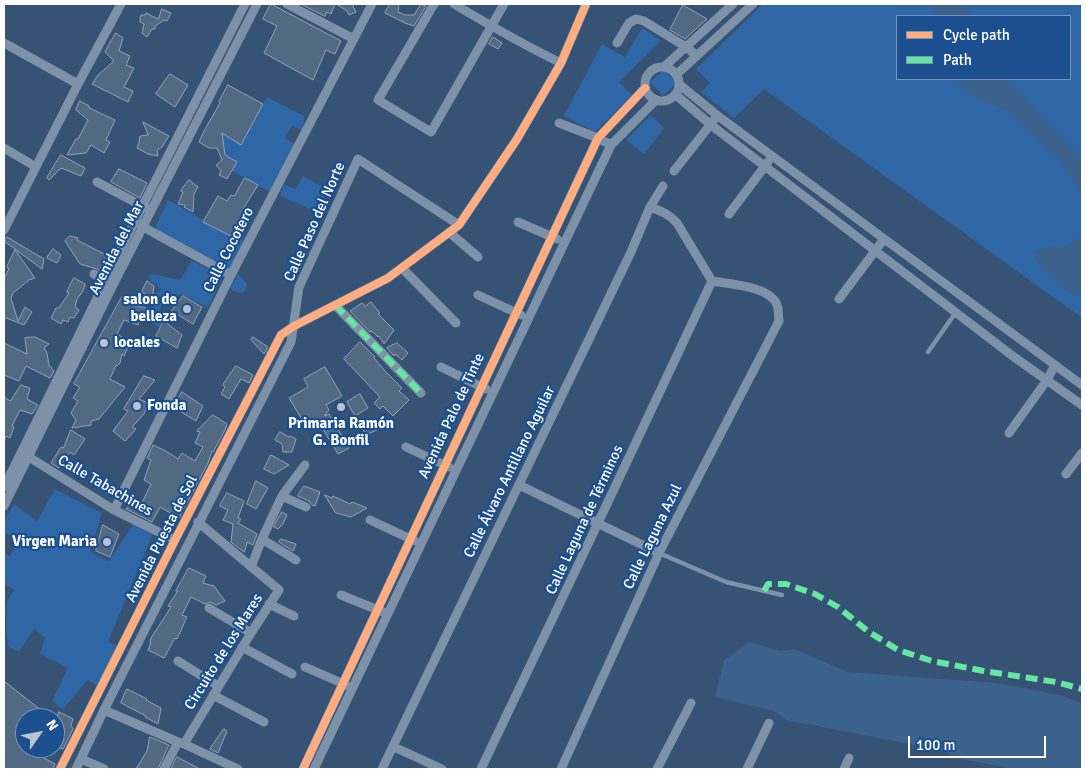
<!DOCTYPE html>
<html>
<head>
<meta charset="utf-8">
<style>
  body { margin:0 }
  #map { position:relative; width:1086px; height:773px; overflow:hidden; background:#365274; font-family:Signika,sans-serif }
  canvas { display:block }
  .frame { position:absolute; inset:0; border:5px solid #fff; pointer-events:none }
  .legend { position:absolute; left:896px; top:15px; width:175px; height:65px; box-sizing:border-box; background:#1b4f8f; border:1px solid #7695bc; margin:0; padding:6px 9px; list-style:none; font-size:15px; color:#fff }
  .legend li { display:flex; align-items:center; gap:10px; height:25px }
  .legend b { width:25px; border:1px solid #7695bc }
  .north { position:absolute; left:15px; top:708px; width:50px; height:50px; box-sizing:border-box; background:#1b4f8f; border:1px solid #7695bc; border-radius:50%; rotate:57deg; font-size:14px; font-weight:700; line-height:20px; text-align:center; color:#fff }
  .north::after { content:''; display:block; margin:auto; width:18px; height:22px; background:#b9c2ce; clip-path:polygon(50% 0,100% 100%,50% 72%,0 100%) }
  .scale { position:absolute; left:908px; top:736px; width:138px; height:22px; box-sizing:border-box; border:2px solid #fff; border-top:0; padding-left:6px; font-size:15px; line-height:18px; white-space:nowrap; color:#fff; -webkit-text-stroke:4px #1b4f8f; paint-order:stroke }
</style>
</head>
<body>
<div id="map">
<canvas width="1086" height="773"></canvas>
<div class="frame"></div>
<ul class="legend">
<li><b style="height:6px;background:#ffac80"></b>Cycle path</li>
<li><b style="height:6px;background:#66e7a1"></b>Path</li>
</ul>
<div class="north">N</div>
<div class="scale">100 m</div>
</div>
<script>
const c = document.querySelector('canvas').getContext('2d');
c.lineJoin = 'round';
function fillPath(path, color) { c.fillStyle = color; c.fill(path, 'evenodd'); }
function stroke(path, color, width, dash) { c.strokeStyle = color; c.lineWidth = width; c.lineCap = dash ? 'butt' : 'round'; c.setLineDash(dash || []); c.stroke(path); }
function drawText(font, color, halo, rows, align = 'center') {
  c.font = font + ' Signika,sans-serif'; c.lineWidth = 4.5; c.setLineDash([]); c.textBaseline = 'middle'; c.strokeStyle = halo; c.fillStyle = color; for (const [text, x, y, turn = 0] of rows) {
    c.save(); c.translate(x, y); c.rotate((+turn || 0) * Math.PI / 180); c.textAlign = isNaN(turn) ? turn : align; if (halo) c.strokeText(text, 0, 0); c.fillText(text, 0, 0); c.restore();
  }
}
const green = new Path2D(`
  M763 4H1082V318L764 89 734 118 701 92 710 83 696 69ZM897 16H1070V79H897Z
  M642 28 661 41 619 82 632 95 595 132 564 116 602 44 625 57Z
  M664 70 677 83 663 96 650 82Z
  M267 97 304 116 303 130 292 126 285 138 296 145 270 192 232 171 237 162 225 155 222 132 241 144Z
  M651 115 664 128 644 154 626 140Z
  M303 176 328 190 315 211 280 196 284 185 296 189Z
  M168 200 237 239 248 240 230 275 153 232Z
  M192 261 223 276 208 307 180 294 172 305 163 301 159 313 166 314 159 327 152 323 149 314 152 308 145 303 148 297 162 290 148 279 151 274 180 280Z
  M237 273 246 282 247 287 243 293 232 291 231 284 236 279V276Z
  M55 489 102 513 90 552 109 561 135 522 153 533 108 642 118 646 99 687 88 680 63 709 52 701 68 668 40 654 45 638 34 629 19 652 8 647 6 625 7 601 14 590 4 584V553L10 556 16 545 11 536 4 534V521L14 504 37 521Z`);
const water = new Path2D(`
  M934 4H966L970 16H931Z
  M952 79H1006L1082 159V194L1060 161 1008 111 973 96Z
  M1082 236V299L1067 291 1041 268 1033 253 1045 248 1066 246Z
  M750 642 781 651 794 649 848 672 997 683 1063 696 1082 703V769H1015L954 758 945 751 786 720 774 711 715 697 724 660Z`);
const building = new Path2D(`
  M271 4 341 41 335 54 326 50 313 80 264 53 277 26 263 19Z
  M301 4H335L331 14 327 12 325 16Z
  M336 4H352L356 12 349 15 347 11Z
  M390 4H399L398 12 405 15H414L421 4 426 6 414 26 405 23 385 13Z
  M683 5 707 19 685 39 670 30Z
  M162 9 171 13 167 21 164 20 155 26V29H152L147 37 142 33 144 24 140 22V18L141 15H145L146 13 158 19Z
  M116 33 123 38 119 51 130 56 126 65 134 68 124 87 133 91 128 102 92 84 98 75 114 61 105 52Z
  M493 37 502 43 498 49 489 44Z
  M170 74 188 85 175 107 156 94Z
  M228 85 263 104 241 145 222 133 225 155 237 162 227 179 219 175 221 171 216 165 222 160 217 148H209L199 142 204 131 220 103 219 102Z
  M80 101 89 106V108L115 120 106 140 110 142 104 153 91 145 86 153 67 155 76 139H78L88 120 76 110Z
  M143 122 169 136 162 147 157 150 158 156 148 154 137 148 139 143 140 136 148 135Z
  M61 155 85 168 81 176 61 168 49 180 47 178Z
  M119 169 147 183 140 198 111 182Z
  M245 178 258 185 243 209 250 213 237 239 203 222 218 196 227 201 231 195 234 196Z
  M189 180 198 187 194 194 193 212 184 207 185 205 178 204 183 192 181 191Z
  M70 236 78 238 77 240 108 256 109 259 103 272 97 269 80 264 65 241Z
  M7 237 44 259 42 269 4 241Z
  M53 249 61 255 57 263 47 258Z
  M15 250 35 278 29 280 13 293 11 298 18 321 25 307 32 312 24 325 4 317V278L9 269 7 267Z
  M74 278 85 284 83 291 77 299 75 307 79 310 74 318 70 317 68 322 63 320 61 324 51 318 56 308H59L69 293 67 292Z
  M147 281 154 286 153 294 148 296 142 292Z
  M183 296 202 307 193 324 172 311Z
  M122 297 131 303 128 304 146 308 138 325 124 320 117 334 130 342 124 356 122 354 120 363 117 366 116 365 110 379 125 387 99 419 91 421V425L72 428 76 420 71 413 78 401 73 398 80 387 74 384Z
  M371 302 380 313 378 314 394 330 384 344 379 336 378 337 372 331 370 332 350 311 362 303 365 306Z
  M164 321 182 335 177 348 156 336Z
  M35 337 49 344 44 348 47 353 49 365 54 371 50 378 26 366 19 381 4 375V343L27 354 25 338Z
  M253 337 268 347 264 354 251 340Z
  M360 342 375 357 374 358 385 371 402 388 399 391 409 400 393 416 383 406 380 409 374 403 380 397 344 359Z
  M397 343 408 353 402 360 395 354 394 356 387 348Z
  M236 366 253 375 249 383 241 379 229 399 221 394 225 387 223 385Z
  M325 367 342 396 326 405 329 410 324 416 329 414 349 448 338 454 318 421 307 428 289 398 308 387 304 379Z
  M144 376 155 380 139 399 150 404 146 410 144 414 132 427 136 429 125 441 113 431 128 411 124 409Z
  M21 385 30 388 27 399 38 405 32 414 20 410 12 426 14 427 10 438 6 436 4 441V397L10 401Z
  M182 392 203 406 196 421 173 407Z
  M360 394 368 408 355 416 347 402Z
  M213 415 227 424 225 430 213 452 212 451 208 463 179 518 160 507 152 522 126 509 132 502 140 507 151 484 144 480 151 460 147 458 153 445 166 451 178 459 182 453 195 461 203 447 195 443 200 432 197 431Z
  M375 421 379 429 366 435 362 428Z
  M71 430 85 439 74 455 70 452 59 468 51 463 61 447 63 448Z
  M280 432 289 437 290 436 296 439 292 452H283L282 444 275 440Z
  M271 455 289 465 274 474 264 469Z
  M256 481 268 488 256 509 247 504Z
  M304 486 320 492 315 506 312 505 309 501 298 496Z
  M227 493 244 501 238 518 241 519 238 523 257 534 253 545 247 542 245 551 244 552 231 542 233 524 223 520 228 510 220 506Z
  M325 495 332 498 333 496 350 504 352 502 367 508 351 517 336 513Z
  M282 512 287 515 283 524 278 529 274 527Z
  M103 525 119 534 110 557 96 551Z
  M281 539 296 544 293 551 279 542Z
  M189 568 206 576 203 583 214 586 225 601 216 605 210 602 205 604 191 597 182 615 187 617 177 639 175 638 164 658 148 650 151 643H150L151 638 171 607 168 606 178 591H176Z
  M4 681 51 718H25V748H40L37 754 55 764 53 769H4Z
  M127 689 147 699 146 700 161 708 158 724 145 717 146 716 121 703Z
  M59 712 73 719 71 725 73 729 63 749 55 746V728Z
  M224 729 227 731 218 753 210 749Z
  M150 737 169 745 167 749 158 769H136L147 751Z
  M177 757 200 769H171Z`);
const lane = new Path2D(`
  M928 352 956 312
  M659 553 726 582 782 595`);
const street = new Path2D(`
  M287 4 354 39
  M434 4 378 100 431 132 504 4
  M454 4C489 25 524 45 561 63
  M4 43 78 84
  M617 43 629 23 636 19 644 21 686 47 697 56
  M665 66 733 4
  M645 84a17 17 0 1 1 34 0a17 17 0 1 1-34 0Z
  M677 74 753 4
  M680 85 718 116 1082 385
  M676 95 711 125 1014 357 1082 405
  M559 123 598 138 611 145
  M4 148 36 167
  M674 171 714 120
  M97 182 146 208
  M650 207C661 211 669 214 677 223L712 281
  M729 214 768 162
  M518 222 557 239
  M139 224 154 233 231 275
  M4 230 78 84 121 4
  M449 232 478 257
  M402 268 456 323
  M94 274 105 281
  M478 295 521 315
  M839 299 884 239
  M335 305 421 393
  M441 367 486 389
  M1009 433 1047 380 1055 365
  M406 447 449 467
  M24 454 114 510 175 540
  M1066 474 1082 453
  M519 485 659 553
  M4 487 21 453 135 221 245 4
  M282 496 306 507
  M4 506 114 283 257 4
  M114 510 231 275 372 4
  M370 520 415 541
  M262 539 296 560
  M251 567 262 539 282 496 305 465
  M341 595 383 612
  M269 604 294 616
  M209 608 251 633
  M242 647 292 674
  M178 661 218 686
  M305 667 346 685
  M213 695 264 722
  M104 710 178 742 184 744 238 769
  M184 744 251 633 279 590 198 522
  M394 747 442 769
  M81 759 104 769
  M60 769 175 540 281 335 294 326 388 278 459 225 517 139 561 63 586 4
  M76 769 104 710 291 342 299 287 358 159 459 225
  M164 769 178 742
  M303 769 598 138 645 88
  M314 769 611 145 656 100
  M382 769 631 252 650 207 663 186
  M481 769 598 523 712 281
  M561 769 659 553 779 321C778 316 779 310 777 305 770 286 729 284 712 281
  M657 769 691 703
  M747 769 769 723
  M844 769 849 758`);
const quiet = new Path2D(`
  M335 305 421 393
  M764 591 768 584H786L815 594 838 607 869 632 898 650 932 661 984 671 1056 682 1082 689`);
const cycleway = new Path2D(`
  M60 769 175 540 281 335 294 326 388 278 459 225 517 139 561 63 586 4
  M303 769 598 138 645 88`);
const markers = [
  [187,309,5,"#b9c2ce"],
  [104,343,5,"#b9c2ce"],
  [137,406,5,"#b9c2ce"],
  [341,407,5,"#b9c2ce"],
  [107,542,5,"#b9c2ce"]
];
const streetNames = [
  ["Calle Paso del Norte",315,222,-66],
  ["Avenida del Mar",117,248,-63],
  ["Calle Cocotero",229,250,-63],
  ["Avenida Palo de Tinte",452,416,-65],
  ["Calle Álvaro Antillano Aguilar",510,472,-64],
  ["Calle Tabachines",105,486,30],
  ["Calle Laguna de Términos",585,520,-65],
  ["Calle Laguna Azul",653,537,-64],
  ["Avenida Puesta de Sol",162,539,-63],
  ["Circuito de los Mares",224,652,-58]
];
const poiNames = [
  ["salon de",177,300],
  ["belleza",177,317],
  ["locales",114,343,"left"],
  ["Fonda",147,406,"left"],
  ["Primaria Ramón",341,424,"center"],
  ["G. Bonfil",341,441,"center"],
  ["Virgen Maria",97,542]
];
fillPath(green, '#2f66a5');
fillPath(water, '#3b618d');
fillPath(building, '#526984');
stroke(building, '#92a2b6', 1);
stroke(lane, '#7d92a8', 4.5);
stroke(street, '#7d92a8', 9);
stroke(quiet, '#66e7a1', 6, [12, 6]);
stroke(cycleway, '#ffac80', 8);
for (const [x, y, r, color] of markers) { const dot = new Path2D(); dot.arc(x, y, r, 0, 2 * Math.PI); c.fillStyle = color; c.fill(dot); stroke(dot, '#1b4f8f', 2); }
drawText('15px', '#fff', '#1b4f8f', streetNames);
drawText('bold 15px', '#fff', '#1b4f8f', poiNames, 'right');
</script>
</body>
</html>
